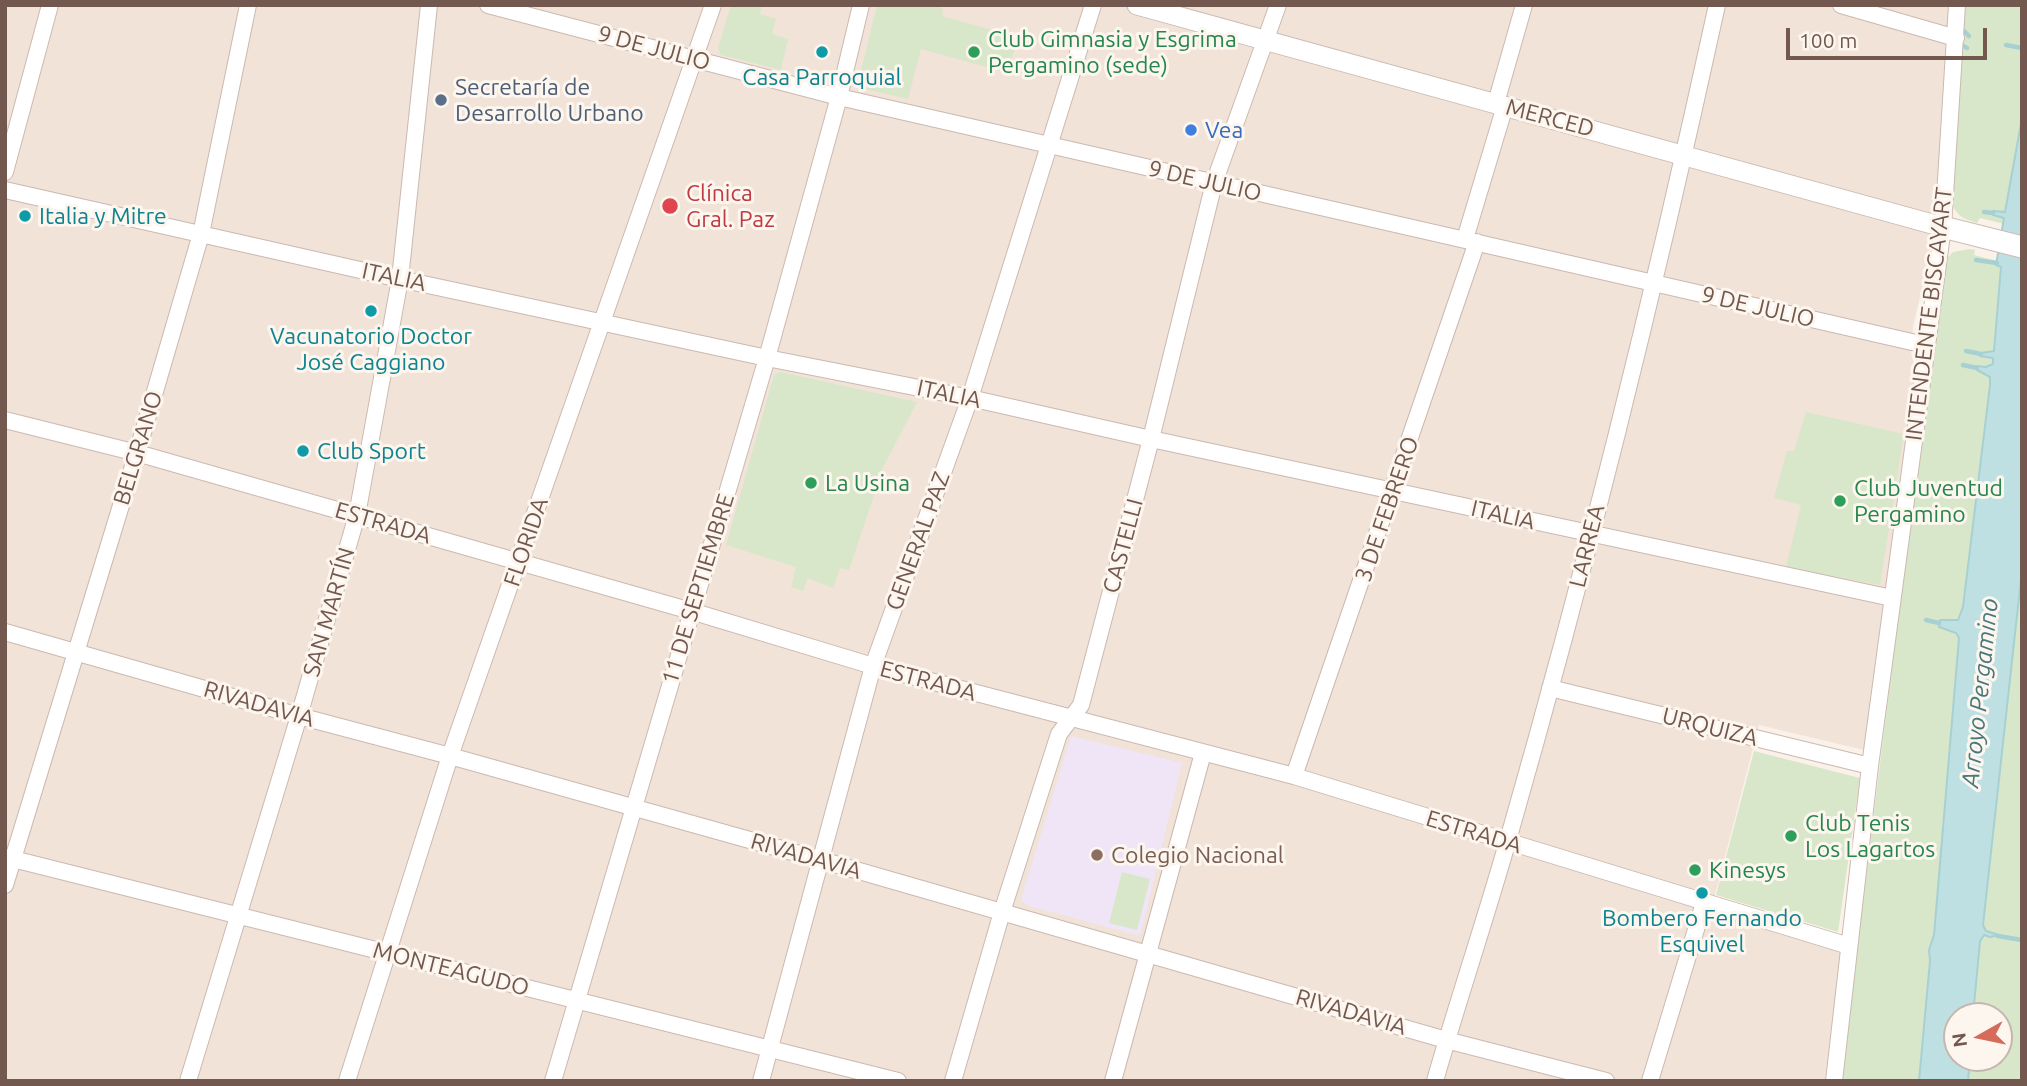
<!DOCTYPE html>
<html>
<head>
<meta charset="utf-8">
<style>
  body { margin:0 }
  #map { position:relative; width:2027px; height:1086px; overflow:hidden; background:#faf2e9; font-family:Ubuntu,sans-serif }
  canvas { display:block }
  .frame { position:absolute; inset:0; border:7px solid #72584f; pointer-events:none }
  .north { position:absolute; left:1943px; top:1002px; width:70px; height:70px; box-sizing:border-box; background:#fdf6ef; border:2px solid #c5b7af; border-radius:50%; rotate:261deg; font-size:19px; font-weight:700; line-height:28px; text-align:center; color:#72584f }
  .north::after { content:''; display:block; margin:auto; width:24px; height:32px; background:#d66b5c; clip-path:polygon(50% 0,100% 100%,50% 72%,0 100%) }
  .scale { position:absolute; left:1786px; top:28px; width:201px; height:32px; box-sizing:border-box; border:4px solid #72584f; border-top:0; padding-left:9px; font-size:21px; line-height:24px; white-space:nowrap; color:#72584f; -webkit-text-stroke:5px #fdf6ef; paint-order:stroke }
</style>
</head>
<body>
<div id="map">
<canvas width="2027" height="1086"></canvas>
<div class="frame"></div>
<div class="north">N</div>
<div class="scale">100 m</div>
</div>
<script>
const c = document.querySelector('canvas').getContext('2d');
c.lineJoin = 'round';
function fillPath(path, color) { c.fillStyle = color; c.fill(path, 'evenodd'); }
function stroke(path, color, width, dash) { c.strokeStyle = color; c.lineWidth = width; c.lineCap = dash ? 'butt' : 'round'; c.setLineDash(dash || []); c.stroke(path); }
function drawText(font, color, halo, rows, align = 'center') {
  c.font = font + ' Ubuntu,sans-serif'; c.lineWidth = 6; c.setLineDash([]); c.textBaseline = 'middle'; c.strokeStyle = halo; c.fillStyle = color; for (const [text, x, y, turn = 0] of rows) {
    c.save(); c.translate(x, y); c.rotate((+turn || 0) * Math.PI / 180); c.textAlign = isNaN(turn) ? turn : align; if (halo) c.strokeText(text, 0, 0); c.fillText(text, 0, 0); c.restore();
  }
}
const residential = new Path2D(`
  M5 5H1949L1938 207 1934 240 1913 326 1911 353 1916 371 1869 745 1864 750 1759 725 1710 914 1841 949 1825 1081H5Z`);
const education = new Path2D(`
  M1071 736 1182 763 1141 933 1137 935 1029 906 1022 901V896Z`);
const green = new Path2D(`
  M731 5H762L760 14 776 19 772 34 788 39 781 70 721 55 718 48Z
  M877 5H932L943 8 942 16 1018 37 1008 73 921 49 908 99 857 87Z
  M1964 5H2022V118L2005 212H1993L1994 215 2004 217V224L1980 218 1977 223C1960 218 1952 213 1951 194L1964 26 1962 19Z
  M1969 249 1975 250 1974 255 1997 261 1996 265 2001 266 1994 352 1981 353V356L1993 358V364L1986 367 1978 366 1977 370 1990 377V385L1963 608 1958 620 1948 619 1946 630 1957 633 1959 638 1934 935 1929 950 1930 961 1919 1081H1841L1900 601 1945 260 1953 252Z
  M780 372 917 402 877 479 879 480 849 570 840 568 833 588 808 578 803 591 791 587 796 567 726 545 774 375Z
  M1806 412 1904 434 1880 585 1786 567 1801 505 1774 498 1787 451H1794Z
  M2022 570V1081H1968L1970 1058H1999V1016H1973L1980 941 1984 935 1992 936 1984 929 1983 925Z
  M1754 751 1860 778 1838 932 1716 895Z
  M1122 872 1150 879 1137 930 1109 923Z`);
const water = new Path2D(`
  M2022 118V570L1983 925 1986 931 1999 935 1990 937 1984 935 1980 941 1973 1016H1957V1058H1970L1968 1081H1919L1930 961 1929 950 1934 935 1959 638 1956 633 1939 627 1940 620H1958L1963 607 1990 385V377L1977 370V366L1986 367 1993 364V358L1980 356 1981 353 1994 351 2001 267 1996 265 2004 218 1993 215V211L2005 212Z`);
const stream = new Path2D(`
  M1964 31 1969 36
  M2006 45 2022 48
  M1963 46 1967 48
  M1984 212 1993 213
  M1976 260 1997 263
  M1966 351 1981 354
  M1963 365 1977 368
  M1926 620 1939 623
  M1998 936 2022 940`);
const minor = new Path2D(`
  M488 5 839 97 1925 345
  M1841 5 1956 38
  M1496 103 1524 5
  M5 172 50 5
  M5 190 400 279 767 358 970 398 1151 439 1892 598
  M1465 239 1505 106
  M5 420 137 453 691 611 873 666 1294 776 1849 946
  M5 632 299 716 450 756 821 860 1446 1040 1606 1081
  M1550 688 1870 766
  M1294 776 1477 242
  M5 857 898 1081
  M5 885 137 453 201 234 248 5
  M188 1081 299 716 357 515 400 279 429 5
  M347 1081 450 756 713 5
  M553 1081 767 358 839 97 861 5
  M761 1081 873 666 970 398 1093 5
  M953 1081 1002 912 1059 734 1081 705 1151 439 1214 183 1278 5
  M1113 1081 1203 753
  M1435 1081C1458 1000 1485 921 1508 840 1587 565 1656 285 1717 5
  M1650 1081 1704 903
  M1834 1081 1870 766 1943 227 1957 5`);
const tertiary = new Path2D(`
  M1137 5 1943 227`);
const secondary = new Path2D(`
  M1943 227 2022 247`);
const markers = [
  [822,52,7,"#0f9aa8"],
  [974,52,7,"#2e9e5b"],
  [441,100,7,"#5c6f8a"],
  [1191,130,7,"#3f7fe0"],
  [670,206,9,"#e0444e"],
  [25,216,7,"#0f9aa8"],
  [371,311,7,"#0f9aa8"],
  [303,451,7,"#0f9aa8"],
  [811,483,7,"#2e9e5b"],
  [1840,501,7,"#2e9e5b"],
  [1791,836,7,"#2e9e5b"],
  [1097,855,7,"#8d6e63"],
  [1695,870,7,"#2e9e5b"],
  [1702,893,7,"#0f9aa8"]
];
const leisureNames = [
  ["Club Gimnasia y Esgrima",988,39],
  ["Pergamino (sede)",988,65],
  ["La Usina",825,483],
  ["Club Juventud",1854,488],
  ["Pergamino",1854,514],
  ["Club Tenis",1805,823],
  ["Los Lagartos",1805,849],
  ["Kinesys",1709,870]
];
const streetNames = [
  ["9 DE JULIO",654,48,15],
  ["MERCED",1550,118,15],
  ["9 DE JULIO",1205,181,13],
  ["ITALIA",394,277,12],
  ["9 DE JULIO",1758,307,13],
  ["INTENDENTE BISCAYART",1929,314,-83],
  ["ITALIA",949,394,12],
  ["BELGRANO",138,448,-73],
  ["3 DE FEBRERO",1387,509,-71],
  ["ITALIA",1503,515,13],
  ["ESTRADA",383,523,16],
  ["GENERAL PAZ",918,541,-70],
  ["FLORIDA",526,542,-71],
  ["CASTELLI",1123,546,-75],
  ["LARREA",1587,546,-76],
  ["11 DE SEPTIEMBRE",698,589,-73],
  ["SAN MARTÍN",329,612,-74],
  ["ESTRADA",928,681,15],
  ["RIVADAVIA",259,704,16],
  ["URQUIZA",1710,727,14],
  ["ESTRADA",1474,832,17],
  ["RIVADAVIA",806,856,16],
  ["MONTEAGUDO",451,969,14],
  ["RIVADAVIA",1351,1012,16]
];
const cultureNames = [
  ["Casa Parroquial",822,77],
  ["Italia y Mitre",39,216,"left"],
  ["Vacunatorio Doctor",371,336],
  ["José Caggiano",371,362],
  ["Club Sport",317,451,"left"],
  ["Bombero Fernando",1702,918],
  ["Esquivel",1702,944]
];
const serviceNames = [
  ["Secretaría de",455,87],
  ["Desarrollo Urbano",455,113]
];
const shopNames = [
  ["Vea",1205,130]
];
const healthNames = [
  ["Clínica",686,193],
  ["Gral. Paz",686,219]
];
const educationNames = [
  ["Colegio Nacional",1111,855]
];
const waterNames = [
  ["Arroyo Pergamino",1980,693,-84]
];
fillPath(residential, '#f1e3d8');
fillPath(education, '#efe5f7');
fillPath(green, '#d8e7c9');
fillPath(water, '#bfe0e2');
stroke(water, '#a7d0d3', 2);
stroke(stream, '#a7d0d3', 4.5);
stroke(minor, '#cbb9b0', 18);
stroke(tertiary, '#cbb9b0', 21);
stroke(secondary, '#cfbbb1', 23);
stroke(minor, '#fff', 16);
stroke(tertiary, '#fff', 19);
stroke(secondary, '#fff', 21);
for (const [x, y, r, color] of markers) { const dot = new Path2D(); dot.arc(x, y, r, 0, 2 * Math.PI); c.fillStyle = color; c.fill(dot); stroke(dot, '#fdf6ef', 2.5); }
drawText('23px', '#27864d', '#fdf6ef', leisureNames, 'left');
drawText('23px', '#72584f', '#fdf6ef', streetNames);
drawText('23px', '#0d838f', '#fdf6ef', cultureNames);
drawText('23px', '#4e5e75', '#fdf6ef', serviceNames, 'left');
drawText('23px', '#366cbe', '#fdf6ef', shopNames, 'left');
drawText('23px', '#be3a42', '#fdf6ef', healthNames, 'left');
drawText('23px', '#785e54', '#fdf6ef', educationNames, 'left');
drawText('italic 24px', '#48787c', '#fdf6ef', waterNames);
</script>
</body>
</html>
